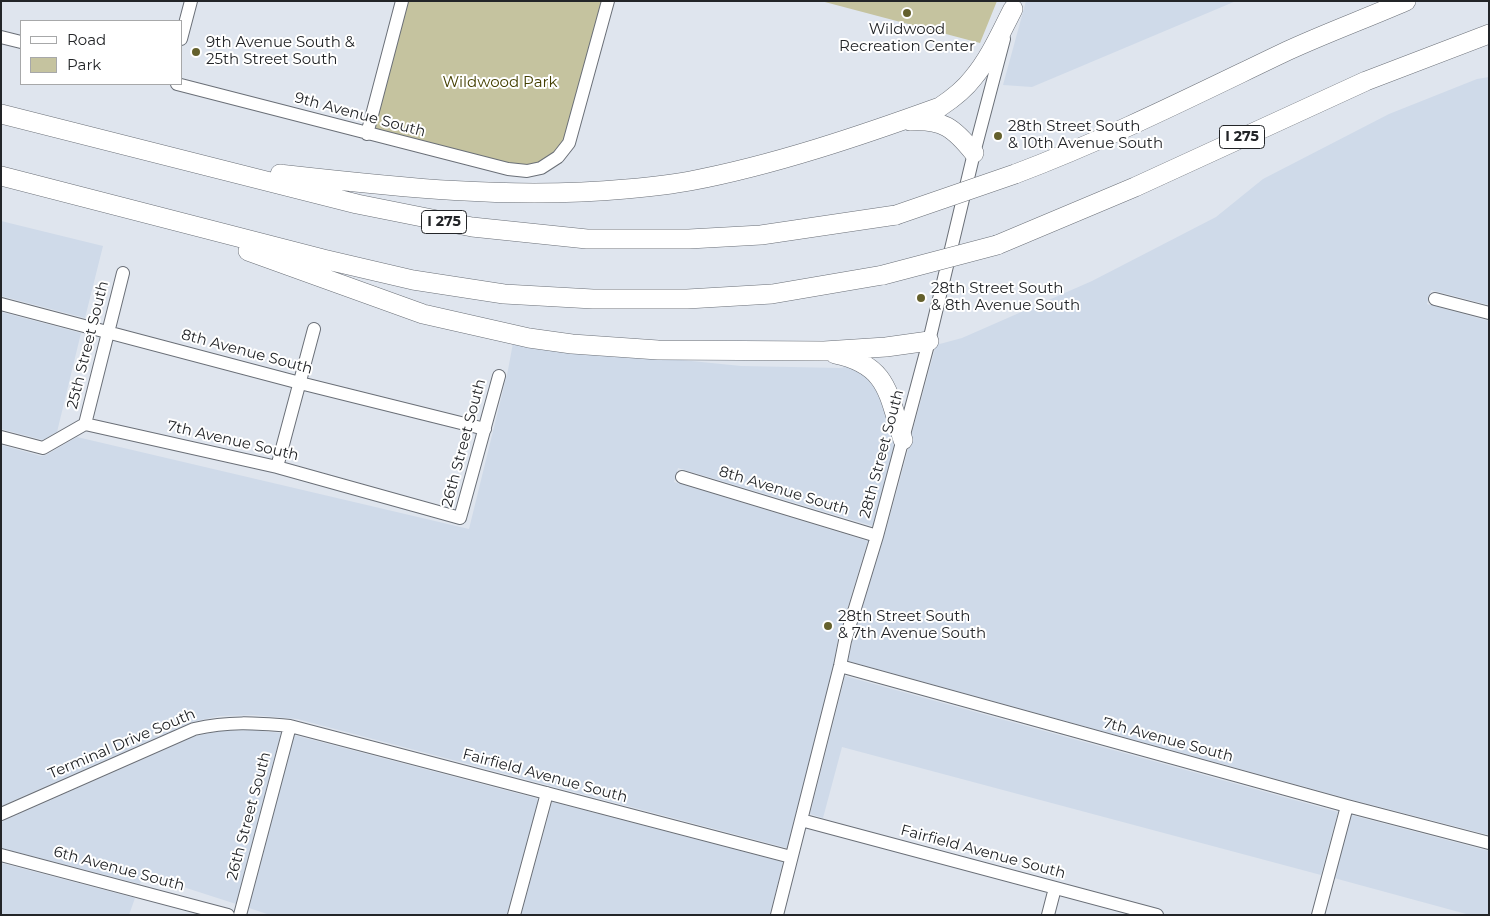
<!DOCTYPE html>
<html>
<head>
<meta charset="utf-8">
<style>
  body { margin:0 }
  #map { position:relative; width:1490px; height:916px; overflow:hidden; background:#dfe5ee; font-family:Montserrat,sans-serif }
  canvas { display:block }
  .frame { position:absolute; inset:0; border:2px solid #232528; pointer-events:none }
  .legend { position:absolute; left:20px; top:20px; width:162px; height:65px; box-sizing:border-box; background:#fff; border:1px solid #a7a8a9; margin:0; padding:6px 9px; list-style:none; font-size:15px; color:#232528 }
  .legend li { display:flex; align-items:center; gap:10px; height:25px }
  .legend b { width:25px; border:1px solid #a7a8a9 }
</style>
</head>
<body>
<div id="map">
<canvas width="1490" height="916"></canvas>
<div class="frame"></div>
<ul class="legend">
<li><b style="height:6px;background:#fff"></b>Road</li>
<li><b style="height:14px;background:#c5c39f"></b>Park</li>
</ul>
</div>
<script>
const c = document.querySelector('canvas').getContext('2d');
c.lineJoin = 'round';
function fillPath(path, color) { c.fillStyle = color; c.fill(path, 'evenodd'); }
function stroke(path, color, width, dash) { c.strokeStyle = color; c.lineWidth = width; c.lineCap = dash ? 'butt' : 'round'; c.setLineDash(dash || []); c.stroke(path); }
function drawText(font, color, halo, rows, align = 'center') {
  c.font = font + ' Montserrat,sans-serif'; c.lineWidth = 4; c.setLineDash([]); c.textBaseline = 'middle'; c.strokeStyle = halo; c.fillStyle = color; for (const [text, x, y, turn = 0] of rows) {
    c.save(); c.translate(x, y); c.rotate((+turn || 0) * Math.PI / 180); c.textAlign = isNaN(turn) ? turn : align; if (halo) c.strokeText(text, 0, 0); c.fillText(text, 0, 0); c.restore();
  }
}
const built = new Path2D(`
  M1026 1H1236L1032 87 1003 85Z
  M1489 77V305L1431 290 1427 304 1489 321V835L1349 799 848 661 852 642 886 530 909 446 912 444 910 440 936 345 962 338 1092 281 1216 217 1263 179 1389 114 1477 79Z
  M1 221 103 246 85 318 1 296Z
  M1 312 81 333 57 432 43 440 1 429Z
  M513 343 741 366 840 368 850 366 867 375 882 393 896 441 873 526 678 468 674 482 868 541 838 639 834 665 787 848 297 719 253 715 220 716 192 722 1 806V445L41 456 46 455 77 437 469 529 508 370Z
  M845 676 1338 812 1321 875 842 747 823 818 810 814Z
  M252 730 281 733 236 904 143 874 140 884 1 848V822L196 736 220 731Z
  M294 735 539 799 507 915H270L249 908Z
  M552 802 783 862 770 915H521Z
  M1351 815 1489 851V915H1470L1334 878Z
  M1 864V863L135 898 129 915H1Z`);
const green = new Path2D(`
  M402 1H608L571 136 536 170 367 134Z
  M821 1H997L980 43Z`);
const minor = new Path2D(`
  M1 37 21 42
  M181 39 191 1
  M177 84 508 169 527 171 541 168 558 157 569 143 608 1
  M367 134 402 1
  M1435 299 1489 313
  M1 304 300 383 485 429
  M85 424 123 273
  M1 437 43 448 85 424 277 467 460 518 499 376
  M277 467 314 329
  M682 477 877 536
  M840 666 1347 806 1489 843
  M1 814 194 729C229 721 255 723 290 726L791 857
  M801 820 1157 915
  M1 855 228 915
  M240 915 290 726
  M514 915 547 793
  M777 915 840 666 845 641 877 536 929 341 974 153 1004 39
  M1048 915 1055 888
  M1318 915 1347 806`);
const highway = new Path2D(`
  M1 114 357 204 472 227 587 239H689L761 235 896 215
  M910 121C943 119 954 128 974 153
  M280 174C396 187 510 200 626 189 648 187 669 185 690 181 774 165 860 136 940 107 952 99 964 90 973 78 990 58 1001 32 1013 9
  M1015 174C1108 139 1197 94 1287 51 1326 33 1367 18 1406 1
  M1 176 323 259 413 280 504 294 593 299H687L772 294 883 275
  M997 245 1135 187 1366 81 1489 34
  M248 251 423 314 529 338 572 344 658 350 824 351 886 347 929 341
  M835 354C889 365 888 395 903 440`);
const highwayBridge = new Path2D(`
  M896 215 1015 174
  M883 275 997 245`);
const markers = [
  [907,13,5,"#64602c"],
  [196,52,5,"#64602c"],
  [998,136,5,"#64602c"],
  [921,298,5,"#64602c"],
  [828,626,5,"#64602c"]
];
const shields = [
  [1242,137,45],
  [444,222,45]
];
const shieldNames = [
  ["I 275",1242,137],
  ["I 275",444,222]
];
const poiNames = [
  ["Wildwood",907,30,"center"],
  ["Recreation Center",907,47,"center"],
  ["9th Avenue South &",206,43],
  ["25th Street South",206,60],
  ["28th Street South",1008,127],
  ["& 10th Avenue South",1008,144],
  ["28th Street South",931,289],
  ["& 8th Avenue South",931,306],
  ["28th Street South",838,617],
  ["& 7th Avenue South",838,634]
];
const parkNames = [
  ["Wildwood Park",500,83]
];
const streetNames = [
  ["9th Avenue South",360,115,15],
  ["25th Street South",88,345,-76],
  ["8th Avenue South",247,352,15],
  ["7th Avenue South",233,441,13],
  ["26th Street South",464,443,-75],
  ["28th Street South",882,454,-75],
  ["8th Avenue South",784,491,17],
  ["7th Avenue South",1168,740,15],
  ["Terminal Drive South",122,744,-23],
  ["Fairfield Avenue South",545,776,15],
  ["26th Street South",249,816,-75],
  ["Fairfield Avenue South",983,852,15],
  ["6th Avenue South",119,869,15]
];
fillPath(built, '#cfdae9');
fillPath(green, '#c5c39f');
stroke(minor, '#6a6f77', 14);
stroke(highway, '#6a6f77', 20);
stroke(minor, '#fff', 12);
stroke(highway, '#fff', 19);
stroke(highwayBridge, '#6a6f77', 20, []);
stroke(highwayBridge, '#fff', 19);
for (const [x, y, r, color] of markers) { const dot = new Path2D(); dot.arc(x, y, r, 0, 2 * Math.PI); c.fillStyle = color; c.fill(dot); stroke(dot, '#fff', 2); }
for (const [x, y, w] of shields) { const box = new Path2D(); box.roundRect(x - w / 2, y - 11.5, w, 23, 4); c.fillStyle = '#fff'; c.fill(box); stroke(box, '#232528', 1); }
drawText('bold 14px', '#232528', null, shieldNames);
drawText('15px', '#232528', '#fff', poiNames, 'left');
drawText('15px', '#454002', '#fff', parkNames);
drawText('15px', '#232528', '#fff', streetNames);
</script>
</body>
</html>
